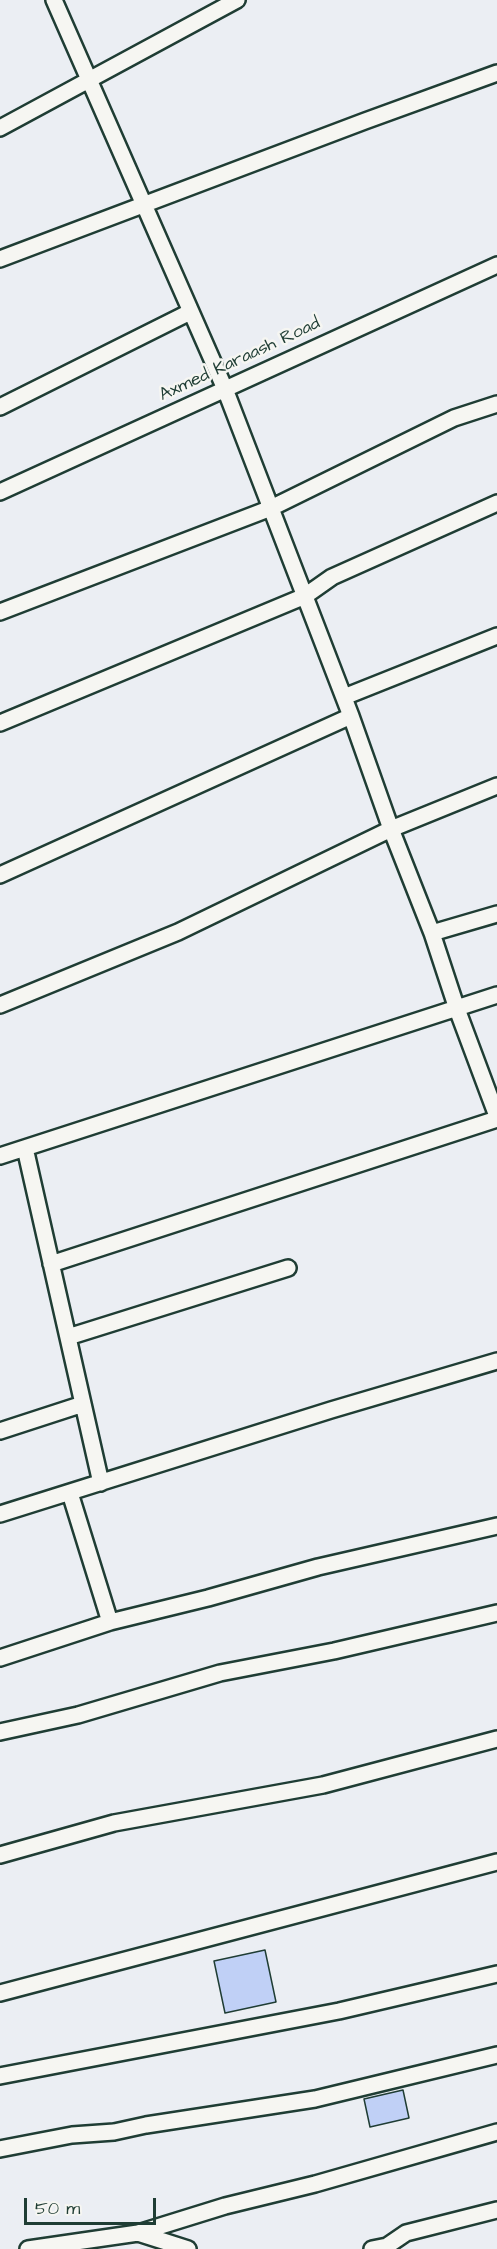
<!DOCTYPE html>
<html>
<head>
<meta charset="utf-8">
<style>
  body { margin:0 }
  #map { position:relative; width:497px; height:2249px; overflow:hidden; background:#ebeef3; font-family:"Architects Daughter",sans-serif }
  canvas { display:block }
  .scale { position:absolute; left:24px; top:2198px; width:132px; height:27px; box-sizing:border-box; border:3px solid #1f3d34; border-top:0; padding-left:8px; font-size:18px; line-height:21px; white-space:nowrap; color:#1f3d34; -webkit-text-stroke:4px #f6f6f2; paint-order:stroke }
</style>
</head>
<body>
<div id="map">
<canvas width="497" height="2249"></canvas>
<div class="scale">50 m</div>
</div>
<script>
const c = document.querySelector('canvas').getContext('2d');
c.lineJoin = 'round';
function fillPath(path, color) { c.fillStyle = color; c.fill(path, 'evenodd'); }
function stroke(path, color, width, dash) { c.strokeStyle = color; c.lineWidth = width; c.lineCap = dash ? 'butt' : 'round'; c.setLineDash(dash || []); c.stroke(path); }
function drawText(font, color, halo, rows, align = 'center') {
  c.font = font + ' "Architects Daughter",sans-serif'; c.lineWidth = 5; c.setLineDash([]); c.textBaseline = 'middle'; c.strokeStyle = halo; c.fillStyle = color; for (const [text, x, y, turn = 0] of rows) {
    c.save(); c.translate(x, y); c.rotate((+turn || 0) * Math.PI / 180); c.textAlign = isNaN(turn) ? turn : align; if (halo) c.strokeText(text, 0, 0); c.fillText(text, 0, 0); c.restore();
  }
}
const building = new Path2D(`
  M265 1950 276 2002 225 2013 214 1961Z
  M403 2090 409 2118 370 2127 364 2099Z`);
const minor = new Path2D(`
  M54 0 225 389 351 716 391 829 432 933 457 1009 497 1116
  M0 128 237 0
  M0 259 365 121 497 73
  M0 407 190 312
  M0 492 497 265
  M0 612 271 508 454 418 497 404
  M344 697 497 636
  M0 723 305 596 332 577 497 503
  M0 875 351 716
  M432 933 497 914
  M0 1005 178 932 391 829 497 786
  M25 1148 101 1483
  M0 1156 497 995
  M51 1264 497 1119
  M68 1337 288 1268
  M0 1431 83 1404
  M0 1514 331 1410 497 1361
  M110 1622 208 1598 318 1567 497 1526
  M0 1658 110 1622 70 1493
  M0 1732 78 1715 220 1673 334 1651 497 1613
  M0 1855 114 1823 323 1785 497 1739
  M0 1993 497 1862
  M0 2076 339 2011 497 1974
  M0 2149 72 2135 114 2132 146 2125 315 2099 497 2055
  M138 2233 188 2249
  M28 2249 138 2233 225 2206 315 2184 497 2132
  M372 2249 387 2246 406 2233 497 2210`);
const streetNames = [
  ["Axmed Karaash Road",240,360,-25]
];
fillPath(building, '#c0d0f6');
stroke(building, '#1f3d34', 1.5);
stroke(minor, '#1f3d34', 20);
stroke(minor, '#f6f6f2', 15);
drawText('18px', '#1f3d34', '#f6f6f2', streetNames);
</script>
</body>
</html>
